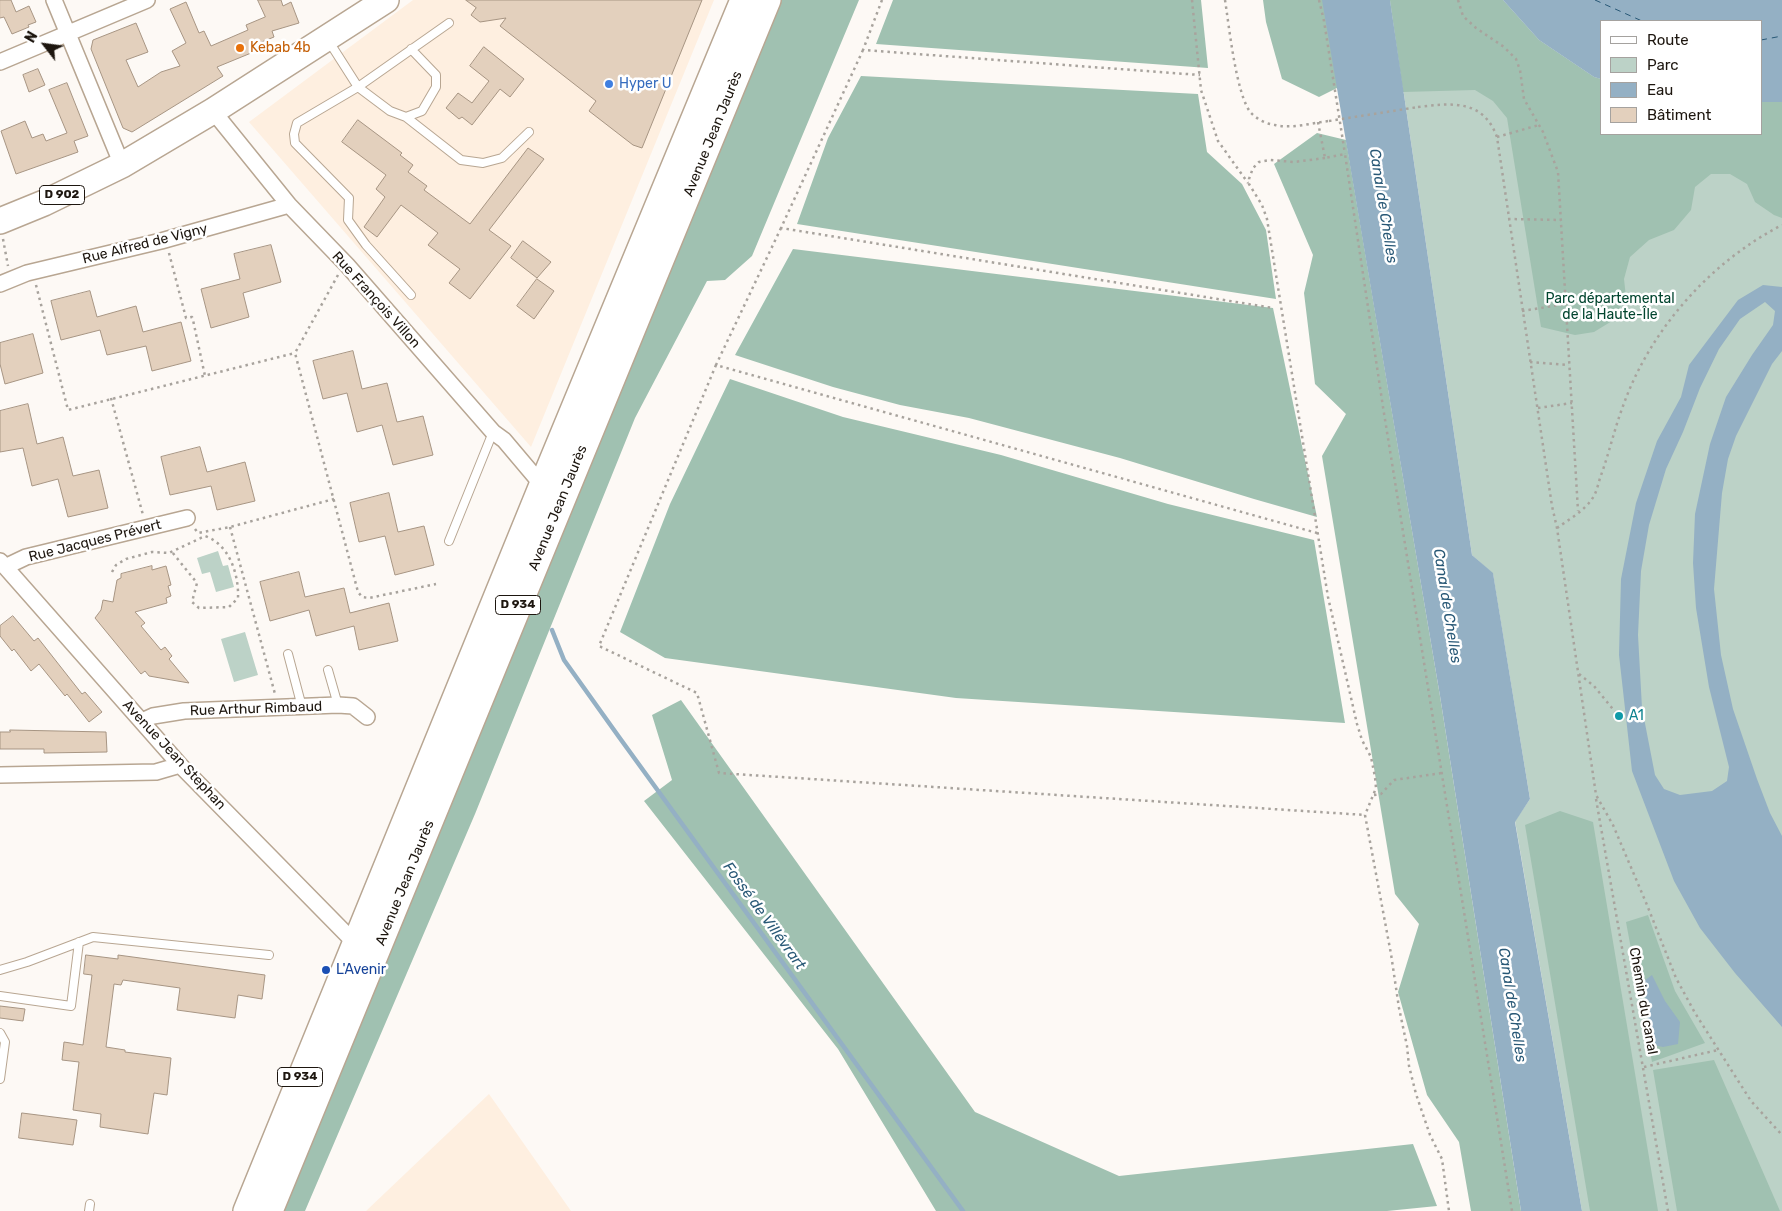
<!DOCTYPE html>
<html>
<head>
<meta charset="utf-8">
<style>
  body { margin:0 }
  #map { position:relative; width:1782px; height:1211px; overflow:hidden; background:#fdf9f5; font-family:Rubik,sans-serif }
  canvas { display:block }
  .legend { position:absolute; left:1600px; top:20px; width:162px; height:115px; box-sizing:border-box; background:#fff; border:1px solid #a5a29f; margin:0; padding:6px 9px; list-style:none; font-size:15px; color:#1d160f }
  .legend li { display:flex; align-items:center; gap:10px; height:25px }
  .legend b { width:25px; border:1px solid #a5a29f }
  .north { position:absolute; left:20px; top:20px; width:50px; height:50px; -webkit-text-stroke:4px #fff; paint-order:stroke; rotate:300deg; font-size:14px; font-weight:700; line-height:20px; text-align:center; color:#1d160f }
  .north::after { content:''; display:block; margin:auto; width:18px; height:22px; background:#1d160f; clip-path:polygon(50% 0,100% 100%,50% 72%,0 100%) }
</style>
</head>
<body>
<div id="map">
<canvas width="1782" height="1211"></canvas>
<ul class="legend">
<li><b style="height:6px;background:#fff"></b>Route</li>
<li><b style="height:14px;background:#bcd2c7"></b>Parc</li>
<li><b style="height:14px;background:#94b0c4"></b>Eau</li>
<li><b style="height:14px;background:#e3d0bd"></b>Bâtiment</li>
</ul>
<div class="north">N</div>
</div>
<script>
const c = document.querySelector('canvas').getContext('2d');
c.lineJoin = 'round';
function fillPath(path, color) { c.fillStyle = color; c.fill(path, 'evenodd'); }
function stroke(path, color, width, dash) { c.strokeStyle = color; c.lineWidth = width; c.lineCap = dash ? 'butt' : 'round'; c.setLineDash(dash || []); c.stroke(path); }
function drawText(font, color, halo, rows, align = 'center') {
  c.font = font + ' Rubik,sans-serif'; c.lineWidth = 5; c.setLineDash([]); c.textBaseline = 'middle'; c.strokeStyle = halo; c.fillStyle = color; for (const [text, x, y, turn = 0] of rows) {
    c.save(); c.translate(x, y); c.rotate((+turn || 0) * Math.PI / 180); c.textAlign = isNaN(turn) ? turn : align; if (halo) c.strokeText(text, 0, 0); c.fillText(text, 0, 0); c.restore();
  }
}
const built = new Path2D(`
  M413 0H714L531 447 249 122Z
  M489 1094 571 1211H366Z`);
const green = new Path2D(`
  M1390 0H1503L1539 40 1594 77 1601 79V134H1761V102H1782V1211H1582L1515 821 1530 799 1493 574 1472 555Z
  M218 551 223 566 228 565 234 587 216 592 210 572 202 574 197 558Z
  M245 632 258 675 234 682 221 639Z`);
const forest = new Path2D(`
  M778 0H859L752 256 725 280 707 281 635 418 475 814 305 1211H276Z
  M893 0H1201L1208 68 876 44Z
  M1263 0H1326L1341 86 1319 97 1282 79 1266 22Z
  M1390 0H1503L1539 40 1594 77 1601 79V134H1761V102H1782V218L1774 215 1755 202 1747 184 1730 174H1711L1695 187 1691 210 1674 230 1649 240 1630 257 1624 279 1626 297 1612 321 1594 332 1575 335 1541 327 1507 118 1493 101 1475 90 1403 92Z
  M861 76 1198 94 1207 152 1242 184 1266 230 1276 299 797 224 828 138Z
  M1317 133 1346 140 1440 696 1521 1211H1471L1459 1142 1427 1095 1398 992 1419 924 1395 894 1322 456 1346 414 1315 384 1304 293 1313 255 1274 164Z
  M793 249 1273 308 1317 517 1254 499 1120 458 969 418 900 405 833 387 735 355Z
  M730 379 843 417 1001 455 1168 504 1314 540 1345 723 956 698 665 658 620 632 670 504Z
  M681 700 975 1112 1119 1176 1413 1144 1437 1206 1387 1211H936L838 1049 644 801 672 780 652 715Z
  M1560 811 1593 822 1658 1211H1590L1525 825Z
  M1648 915 1675 991 1705 1043 1652 1062 1626 922Z
  M1714 1060 1780 1211H1677L1653 1070Z`);
const water = new Path2D(`
  M1322 0H1390L1472 555 1493 573 1530 799 1515 822 1582 1211H1521L1440 696Z
  M1503 0H1782V102H1761V21H1601V79L1594 77 1539 40Z
  M1763 285 1782 287V351L1772 364 1736 436 1728 459 1722 493 1714 589 1721 655 1733 709 1757 779 1770 813 1782 836V1027L1735 973 1700 928 1674 881 1632 771 1619 655 1621 579 1636 503 1657 441 1681 397 1689 365 1738 300ZM1765 302 1775 311 1773 325 1752 355 1726 397 1710 444 1695 514 1693 563 1696 608 1709 687 1729 767 1727 781 1712 791 1680 795 1664 789 1655 775 1642 708 1638 635 1641 571 1649 525 1666 469 1683 432 1700 388 1719 349 1740 319Z
  M1652 975 1665 1001 1680 1022 1678 1044 1663 1047 1653 1045 1647 1015 1644 981Z`);
const stream = new Path2D(`
  M552 630 564 660 619 737 963 1211`);
const ferry = new Path2D(`
  M1595 0 1642 21
  M1761 40 1782 36`);
const building = new Path2D(`
  M0 0H11L16 12 29 6 36 22 28 25 29 27 12 34 4 17 0 18Z
  M258 0H281L283 6 291 2 299 23 272 31 274 37 254 45 256 51 217 67 223 76 132 132 123 128 91 49 93 40 136 23 148 52 126 60 138 87 161 72 180 66 172 51 186 43 170 9 186 2 199 33 204 31 211 46 248 30 246 25 265 17Z
  M466 0H702L642 148 633 145 589 111 596 101 500 26 506 18 480 22 471 15 476 8Z
  M484 47 524 79 510 97 500 89 472 125 462 117 459 119 446 108 458 93 472 103 489 81 470 66Z
  M38 69 45 85 29 92 23 75Z
  M67 83 88 136 74 141 78 152 16 174 1 131 25 121 32 138 43 134 46 141 67 133 49 90Z
  M358 120 402 153 400 155 413 165 408 172 427 186 424 190 470 224 528 148 544 159 489 230 511 246 470 299 449 283 460 269 428 245 438 233 401 205 377 237 364 227 385 197 376 189 386 175 342 142Z
  M523 241 551 262 537 278 511 258Z
  M271 245 281 282 243 293 249 317 211 328 201 289 240 279 234 254Z
  M537 279 554 291 534 319 517 306Z
  M90 291 97 317 136 306 143 332 181 322 191 361 152 371 146 346 107 355 100 330 61 340 51 301Z
  M33 334 43 373 5 384 0 364V343Z
  M353 351 362 389 387 383 397 422 423 416 433 455 393 465 382 425 357 432 347 393 323 399 313 361Z
  M28 404 37 444 63 437 73 476 99 470 108 508 68 517 58 479 32 486 23 448 0 452V411Z
  M200 447 207 472 245 462 255 501 217 510 211 486 170 495 161 457Z
  M389 493 398 532 424 526 434 565 395 575 385 536 359 542 350 503Z
  M152 566V570L166 566 171 585 168 586 171 596 166 598 167 603 135 612 145 623 141 626 161 650 165 647 172 656 169 659 189 683 149 676 145 671 141 674 95 618 101 610 103 600 113 602 117 580 121 578V574Z
  M299 572 305 597 344 588 350 613 389 603 398 641 359 650 354 626 316 636 309 610 270 621 260 582Z
  M13 616 34 641 38 638 82 694 85 692 102 712 89 722 67 694 65 696 39 664 31 671 14 649 12 651 0 636V626Z
  M10 730 106 732 107 752 44 753V749H0V732H10Z
  M86 955 118 959V955L265 975 262 999 238 995 235 1018 177 1010 180 988 123 980 121 985 114 984 106 1047 125 1050V1052L171 1058 167 1095 154 1093 148 1134 100 1127 101 1114 73 1110 79 1062 62 1060 64 1042 83 1045 92 975 84 974Z
  M0 1006 25 1009 23 1021 0 1018Z
  M22 1113 77 1120 73 1145 19 1138Z`);
const path = new Path2D(`
  M882 0 863 50 1200 75
  M1192 0 1201 90 1218 141 1248 183
  M1225 0C1229 25 1236 95 1251 113 1257 119 1266 124 1275 125 1292 129 1311 123 1329 121
  M1319 0 1324 21 1345 154
  M1458 0 1463 16 1476 28 1504 47 1516 59 1520 70 1524 99 1543 132 1558 172 1578 511
  M863 50 781 228 1273 308
  M1418 107C1452 103 1483 99 1497 137L1552 506 1557 528 1596 795 1613 825 1647 905 1676 978 1695 1013 1751 1101 1782 1135
  M1318 122 1325 158 1345 154 1383 407 1512 1211
  M1497 137 1539 125
  M1325 158 1294 162 1270 160 1259 162 1253 168 1249 179V184L1262 205 1267 219 1328 597 1357 724 1362 740 1371 757 1375 777 1376 788 1365 815 1391 954 1399 1008 1407 1046 1409 1066 1416 1094 1430 1135 1442 1159 1449 1211
  M1508 219 1561 220
  M781 228 716 365 1317 533
  M3 239 8 266
  M169 253 186 318 192 317 193 320 205 376
  M338 275 295 353 358 592 362 597 369 598 436 584
  M36 285 68 410 295 353
  M1522 311 1565 304
  M1530 362 1569 365
  M716 365 599 646 697 693 719 773 1365 815
  M111 398 143 515
  M1538 408 1572 403
  M230 527 275 694
  M1557 528C1568 520 1584 511 1592 499 1596 494 1598 485 1600 478 1609 454 1614 430 1623 406 1650 330 1710 262 1782 225
  M195 529 198 533 230 527 334 499
  M112 572 116 565 126 559 152 552 169 553 205 536C229 544 239 574 238 598L229 607 199 608 192 602 197 583 172 552
  M1579 674 1594 686 1616 713
  M1374 795 1381 794 1394 780 1442 773
  M1596 799 1668 1211
  M1644 1067 1718 1050`);
const lane = new Path2D(`
  M328 40 358 87 297 123 294 134 295 143 349 198 348 220 366 245 411 295
  M411 49 436 75V87L422 111 406 117 390 111 358 87 449 23
  M406 117 461 160 483 163 502 158 529 132
  M449 541 493 432
  M288 654 302 707
  M328 670 338 705
  M0 970 27 962 93 937 269 955
  M0 996 71 1006 79 942
  M0 1033 5 1042 0 1079
  M89 1211 90 1204`);
const street = new Path2D(`
  M54 0 122 165
  M0 62 147 0
  M213 111 289 205 347 265 493 432 504 440 542 485
  M0 284 27 273 161 241 289 205
  M0 561 180 765 355 943 357 949
  M5 567 26 557 187 518
  M142 721 153 716 184 711 338 705 353 706 367 717
  M0 775 156 772 180 765`);
const primary = new Path2D(`
  M0 221 44 203 122 165 213 111 386 0
  M246 1211 542 485 743 0
  M270 1211 768 0`);
const pathBridge = new Path2D(`
  M1329 121 1418 107`);
const markers = [
  [240,48,5,"#e8710a"],
  [609,84,5,"#3f7fe0"],
  [1619,716,5,"#0f9aa8"],
  [326,970,5,"#1a4fb4"]
];
const shields = [
  [62,195,45],
  [518,605,45],
  [300,1077,45]
];
const shieldNames = [
  ["D 902",62,195],
  ["D 934",518,605],
  ["D 934",300,1077]
];
const foodNames = [
  ["Kebab 4b",250,48]
];
const shopNames = [
  ["Hyper U",619,84]
];
const streetNames = [
  ["Avenue Jean Jaurès",713,134,-68],
  ["Rue Alfred de Vigny",145,244,-14],
  ["Rue François Villon",376,300,48],
  ["Avenue Jean Jaurès",558,508,-68],
  ["Rue Jacques Prévert",95,541,-14],
  ["Rue Arthur Rimbaud",256,709,-2],
  ["Avenue Jean Stephan",174,755,47],
  ["Avenue Jean Jaurès",405,883,-68],
  ["Chemin du canal",1643,1001,80]
];
const parkNames = [
  ["Parc départemental",1610,299],
  ["de la Haute-Île",1610,315]
];
const cultureNames = [
  ["A1",1629,716]
];
const transitNames = [
  ["L'Avenir",336,970]
];
const waterNames = [
  ["Canal de Chelles",1383,206,81],
  ["Canal de Chelles",1447,606,81],
  ["Fossé de Villévrart",764,916,54],
  ["Canal de Chelles",1512,1005,81]
];
fillPath(built, '#feefe0');
fillPath(green, '#bcd2c7');
fillPath(forest, '#a0c1b1');
fillPath(water, '#94b0c4');
stroke(stream, '#94b0c4', 4.5);
stroke(ferry, '#285876', 1, [6, 5]);
fillPath(building, '#e3d0bd');
stroke(building, '#a79583', 1);
stroke(lane, '#b8a692', 10);
stroke(street, '#b8a692', 18);
stroke(primary, '#b8a692', 28);
stroke(path, '#a8a39d', 2.5, [2.5, 4]);
stroke(lane, '#fff', 8);
stroke(street, '#fff', 15);
stroke(primary, '#fff', 25);
stroke(pathBridge, '#a8a39d', 2.5, [2.5, 4]);
for (const [x, y, r, color] of markers) { const dot = new Path2D(); dot.arc(x, y, r, 0, 2 * Math.PI); c.fillStyle = color; c.fill(dot); stroke(dot, '#fff', 2); }
for (const [x, y, w] of shields) { const box = new Path2D(); box.roundRect(x - w / 2, y - 9.5, w, 19, 4); c.fillStyle = '#fff'; c.fill(box); stroke(box, '#1d160f', 1); }
drawText('bold 12px', '#1d160f', null, shieldNames);
drawText('14px', '#c56008', '#fff', foodNames, 'left');
drawText('14px', '#366cbe', '#fff', shopNames, 'left');
drawText('14px', '#1d160f', '#fff', streetNames);
drawText('14px', '#02452f', '#fff', parkNames);
drawText('14px', '#0d838f', '#fff', cultureNames, 'left');
drawText('14px', '#164399', '#fff', transitNames, 'left');
drawText('italic 15px', '#285876', '#fff', waterNames);
</script>
</body>
</html>
